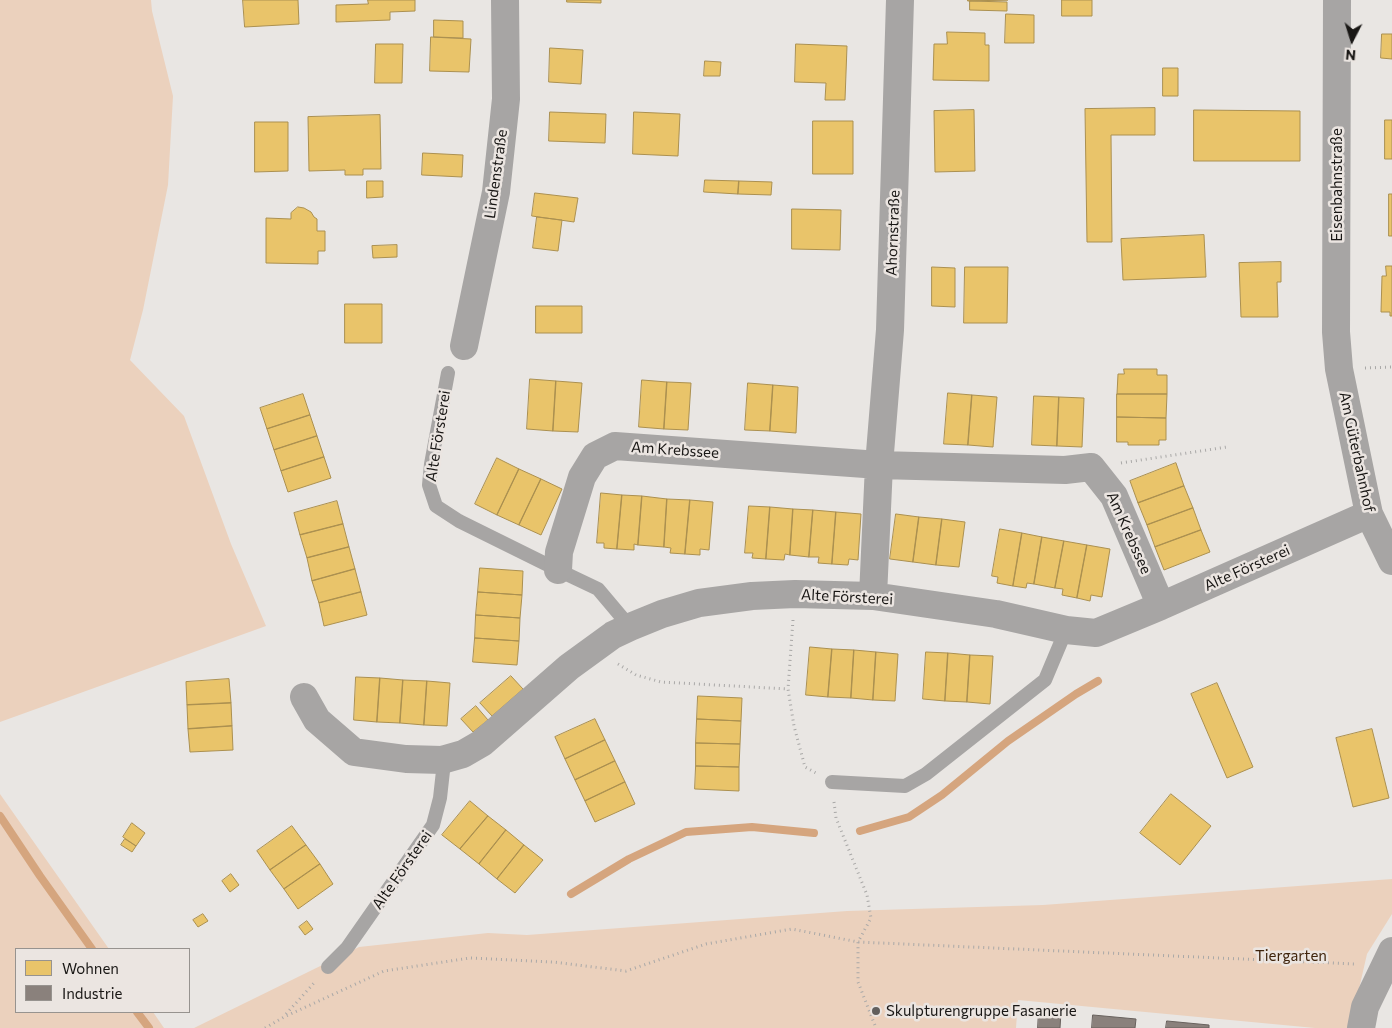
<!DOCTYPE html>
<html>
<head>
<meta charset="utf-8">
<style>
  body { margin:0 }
  #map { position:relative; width:1392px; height:1028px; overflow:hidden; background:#e9e6e3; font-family:Commissioner,sans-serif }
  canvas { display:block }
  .legend { position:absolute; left:15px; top:948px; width:175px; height:65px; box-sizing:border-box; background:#ebe5e1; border:1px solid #97938f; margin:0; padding:6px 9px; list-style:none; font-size:15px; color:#191715 }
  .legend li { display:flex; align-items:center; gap:10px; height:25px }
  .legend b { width:25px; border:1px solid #97938f }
  .north { position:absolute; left:1327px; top:15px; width:50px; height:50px; -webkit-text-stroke:4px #ebe5e1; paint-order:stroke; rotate:185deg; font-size:14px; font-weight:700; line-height:20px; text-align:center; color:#191715 }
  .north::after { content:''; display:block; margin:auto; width:18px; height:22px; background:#191715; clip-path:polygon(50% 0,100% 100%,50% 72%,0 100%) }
</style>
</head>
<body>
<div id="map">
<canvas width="1392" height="1028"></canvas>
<ul class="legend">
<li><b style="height:14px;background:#e9c46a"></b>Wohnen</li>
<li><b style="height:14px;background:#8a817c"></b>Industrie</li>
</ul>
<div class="north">N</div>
</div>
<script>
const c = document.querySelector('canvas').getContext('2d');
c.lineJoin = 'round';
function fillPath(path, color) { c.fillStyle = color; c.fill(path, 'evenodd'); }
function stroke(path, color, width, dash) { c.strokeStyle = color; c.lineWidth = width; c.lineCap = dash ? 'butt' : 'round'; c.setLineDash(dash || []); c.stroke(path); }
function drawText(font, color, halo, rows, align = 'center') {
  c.font = font + ' Commissioner,sans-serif'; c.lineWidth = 5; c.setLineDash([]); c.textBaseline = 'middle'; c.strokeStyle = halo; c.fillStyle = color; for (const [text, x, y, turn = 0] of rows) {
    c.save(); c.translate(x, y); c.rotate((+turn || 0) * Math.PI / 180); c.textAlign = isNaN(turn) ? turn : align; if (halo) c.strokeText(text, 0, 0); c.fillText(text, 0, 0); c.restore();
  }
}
const green = new Path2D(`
  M0 0H151L152 11 173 96 168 185 143 310 130 360 184 416 231 544 266 626 0 722Z
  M0 794 109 949H16V1012H153L164 1028H0Z
  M1392 879V914L1367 954 1350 1028H1315L1018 1000 1016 1028H194L359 947 488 933 527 935 847 911 1043 905Z`);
const homes = new Path2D(`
  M243 0H298L299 24 245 27Z
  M368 0H415V11L390 12V20L336 22V5L368 4Z
  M567 0H601V3L567 2Z
  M968 0H1008L968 1Z
  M1062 0H1092V16H1062Z
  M970 1 1007 2V11L970 10Z
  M1006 14 1034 15V43H1005Z
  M434 20 463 21V38L434 37Z
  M947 32 985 33V45H989V81L933 80 934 44H947Z
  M1382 34H1392V59L1381 58Z
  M431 37 471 39 469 72 430 71Z
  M376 44H403L402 83H375Z
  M796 44 847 46 845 100H825L826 83 795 82Z
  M550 48 583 50 581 84 549 82Z
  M705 61 721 62 720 76H704Z
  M1163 68H1178V96H1163Z
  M1155 108V135H1111L1112 242H1087L1085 109Z
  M974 110 975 171 935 172 934 111Z
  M1194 110 1300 111V161H1194Z
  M550 112 606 114 605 143 549 141Z
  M634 112 680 114 678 156 633 154Z
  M380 115 381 169H363V175H345V170L309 171 308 117Z
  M1385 120H1392V159H1385Z
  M813 121H853V174H813Z
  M255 122H288V171L255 172Z
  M423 153 463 155 462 177 422 175Z
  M705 180 739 181 738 194 704 192Z
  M367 181H383V197L367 198Z
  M739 181 772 182 771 195 738 194Z
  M535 193 578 198 574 222 532 216Z
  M1389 194H1392V236H1389Z
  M298 207 304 208 311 212 314 217 317 219V231H325V251H318V264L266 263V218L291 219V213Z
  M792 209 841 210 840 250 792 249Z
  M537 217 562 220 558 251 533 248Z
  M1204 235 1206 277 1123 280 1121 239Z
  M397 245V257L373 258 372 246Z
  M1281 262V282H1277L1278 317H1241L1239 263Z
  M1386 266H1392V316H1390V312H1381L1382 276H1386Z
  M932 267 955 268V307L932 306Z
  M965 267H1008L1007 323H964Z
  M345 304H382V343H345Z
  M536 306H582V333H536Z
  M1124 369H1157V375H1167V394H1117L1118 374H1124Z
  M530 379 556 381 553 431 527 429Z
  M642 380 667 382 664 429 639 427Z
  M556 381 582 383 578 432 553 431Z
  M667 382 691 383 688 430 664 429Z
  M748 383 773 385 770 431 745 430Z
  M773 385 798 387 796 433 770 431Z
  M948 393 972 395 968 445 944 444Z
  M303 394 310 415 267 429 260 408Z
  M1117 394H1167L1166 418 1117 417Z
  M972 395 997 397 993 447 968 445Z
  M1034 396 1059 397 1057 446 1032 445Z
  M1059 397 1084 398 1082 447 1057 446Z
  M310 415 317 436 274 450 267 429Z
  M1117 417 1166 418V440H1159V445H1128V442H1117Z
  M317 436 324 457 281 471 274 450Z
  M324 457 331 478 288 492 281 471Z
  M497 458 519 469 497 515 475 504Z
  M1176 463 1184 486 1138 503 1130 481Z
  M519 469 541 479 519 525 497 515Z
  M541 479 562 489 541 535 519 525Z
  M1184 486 1193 508 1147 525 1138 503Z
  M601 493 622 495 617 549 604 548V543H597Z
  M622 495 642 496 638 545 634 544V550L617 549Z
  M642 496 667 499 664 547 638 545Z
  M667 499 690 500 685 554 670 553 671 548 664 547Z
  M690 500 713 502 709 550 700 549V555L685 554Z
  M337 501 343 524 300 535 294 513Z
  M749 506 770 507 766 559 752 558 753 553H745Z
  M770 507 793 509 790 555 785 554 784 560 766 559Z
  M1193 508 1201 530 1155 547 1147 525Z
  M793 509 813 510 809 557 790 555Z
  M813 510 836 512 832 564 818 563 819 557H809Z
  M836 512 861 514 858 560 849 559 848 565 832 564Z
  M896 514 919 517 913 562 890 559Z
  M919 517 942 519 936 565 913 562Z
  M942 519 965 522 959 567 936 565Z
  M343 524 349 547 307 558 300 535Z
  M1000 529 1022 533 1013 586 997 583 998 577 992 576Z
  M1201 530 1210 552 1164 570 1155 547Z
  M1022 533 1042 537 1034 584 1027 583 1026 588 1013 586Z
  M1042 537 1064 541 1055 588 1034 584Z
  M1064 541 1087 545 1077 598 1062 595 1063 589 1055 588Z
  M1087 545 1110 549 1102 597 1091 595 1090 601 1077 598Z
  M349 547 355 569 312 581 307 558Z
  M480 568 523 571 522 595 478 592Z
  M355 569 361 592 319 603 312 581Z
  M361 592 367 615 324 626 319 603Z
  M478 592 522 595 520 618 476 615Z
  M476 615 520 618 519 641 475 638Z
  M475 638 519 641 517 665 473 662Z
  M810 647 832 649 828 697 806 695Z
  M832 649 854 650 851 698 828 697Z
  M854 650 876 652 873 700 851 698Z
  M876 652 898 654 895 701 873 700Z
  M926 652 948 653 945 701 923 699Z
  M948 653 970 655 967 702 945 701Z
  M970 655 993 656 990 704 967 702Z
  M511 676 523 689 492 716 480 703Z
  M356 677 380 678 377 722 354 720Z
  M380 678 403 680 400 723 377 722Z
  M229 679 231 703 187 705 186 682Z
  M403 680 427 681 424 725 400 723Z
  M427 681 450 683 447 726 424 725Z
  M1217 683 1253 767 1227 778 1191 694Z
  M698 696 742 698 741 721 697 719Z
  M231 703 232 726 188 729 187 705Z
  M476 706 488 720 473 732 461 719Z
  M595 719 605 740 565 759 555 737Z
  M697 719 741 721 740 744 696 743Z
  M232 726 233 750 190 752 188 729Z
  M1372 729 1389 798 1353 807 1336 738Z
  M605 740 615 761 575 780 565 759Z
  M696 743 740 744 739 767 696 766Z
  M615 761 625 782 585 801 575 780Z
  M696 766 739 767V791L695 789Z
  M625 782 635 804 595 822 585 801Z
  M1171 794 1211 826 1180 865 1140 833Z
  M470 801 488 816 460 849 442 835Z
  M488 816 506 830 479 864 460 849Z
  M132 823 145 833 136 846 123 837Z
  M292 826 306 845 270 870 257 851Z
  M506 830 524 845 497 879 479 864Z
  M125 839 136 846 132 852 121 845Z
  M306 845 320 864 284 889 270 870Z
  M524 845 543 860 515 893 497 879Z
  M320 864 333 884 298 909 284 889Z
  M231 874 239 885 230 892 222 881Z
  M203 914 208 921 198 927 193 920Z
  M307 921 313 929 305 935 299 927Z`);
const industry = new Path2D(`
  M1039 1010 1061 1012 1060 1028H1038Z
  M1093 1015 1136 1019 1135 1028H1092Z
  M1167 1021 1209 1025V1028H1166Z`);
const stream = new Path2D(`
  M0 816 40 876 92 949
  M860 831 909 817 942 795 1008 741 1076 694 1098 681
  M571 894 629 859 686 832 752 827 814 833
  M137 1012 149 1028`);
const path = new Path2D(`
  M1365 368 1392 367
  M1121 463 1227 447
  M793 620 788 689 794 726 805 767 816 773
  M618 664 636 675 661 682 788 689
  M834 802 836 818 867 895 871 918 858 942V982L876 1028
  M286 1014 315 982
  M265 1028 284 1017 384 971 470 958 553 962 626 971 706 944 792 929 858 942 1355 964`);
const lane = new Path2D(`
  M448 373 431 464 429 485 436 506 459 521 558 570 598 589 630 627
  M832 782 905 786 926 774 1045 680 1066 630
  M328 967 347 948 433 825 440 798 443 771 442 760`);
const street = new Path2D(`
  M1337 0 1336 332 1339 369 1369 514 1392 561
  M464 346 496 192 506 99 505 0
  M558 570 559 552 582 477 595 456 615 446 879 465 1065 470 1091 467 1114 496 1161 606
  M873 596 879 465 890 330 900 0
  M304 697 317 720 354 752 406 759 442 760 463 754 482 743 569 667 613 635 630 627 662 614 699 603 752 596 795 594 873 596 996 614 1066 630 1096 633 1161 606 1369 514
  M1361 1028 1365 1007 1392 951`);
const markers = [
  [876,1011,5,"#625f5d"]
];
const streetNames = [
  ["Lindenstraße",496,174,-82],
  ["Eisenbahnstraße",1337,185,-90],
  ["Ahornstraße",893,233,-88],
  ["Alte Försterei",438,436,-81],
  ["Am Krebssee",675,450,4],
  ["Am Güterbahnhof",1357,452,78],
  ["Am Krebssee",1129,533,66],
  ["Alte Försterei",1247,568,-24],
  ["Alte Försterei",847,597,3],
  ["Alte Försterei",402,870,-55]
];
const parkNames = [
  ["Tiergarten",1291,956]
];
const poiNames = [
  ["Skulpturengruppe Fasanerie",886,1011]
];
fillPath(green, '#ebd1bd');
fillPath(homes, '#e9c46a');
stroke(homes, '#ab9050', 1);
fillPath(industry, '#8a817c');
stroke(industry, '#68615d', 1);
stroke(stream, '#d5a57e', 8);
stroke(path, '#a9a8a7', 3, [1, 4]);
stroke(lane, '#a7a5a4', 14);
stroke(street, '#a7a5a4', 28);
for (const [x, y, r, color] of markers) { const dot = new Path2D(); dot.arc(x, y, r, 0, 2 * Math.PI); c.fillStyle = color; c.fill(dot); stroke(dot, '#ebe5e1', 2); }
drawText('15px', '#191715', '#ebe5e1', streetNames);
drawText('15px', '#3f240c', '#ebe5e1', parkNames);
drawText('15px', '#191715', '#ebe5e1', poiNames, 'left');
</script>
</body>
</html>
